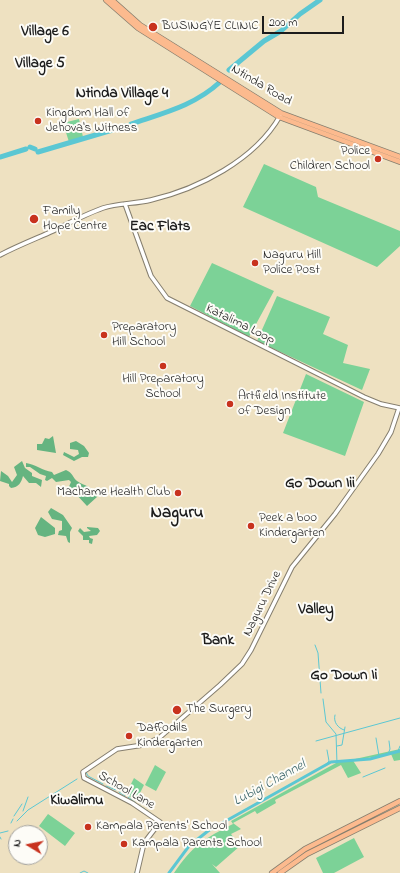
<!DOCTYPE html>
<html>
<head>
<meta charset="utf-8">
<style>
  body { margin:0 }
  #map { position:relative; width:400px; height:873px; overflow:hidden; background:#eee1c1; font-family:"Indie Flower",sans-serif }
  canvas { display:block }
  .north { position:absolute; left:8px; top:825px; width:40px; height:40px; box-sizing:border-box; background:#fdfcf7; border:1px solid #a3a29f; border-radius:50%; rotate:280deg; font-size:11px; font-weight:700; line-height:16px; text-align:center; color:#1c1c1c }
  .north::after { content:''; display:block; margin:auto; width:14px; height:18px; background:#c8321e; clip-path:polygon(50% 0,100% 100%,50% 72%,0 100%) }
  .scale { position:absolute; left:262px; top:16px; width:82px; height:18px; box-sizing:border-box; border:2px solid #1c1c1c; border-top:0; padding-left:5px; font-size:12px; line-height:14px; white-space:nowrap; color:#1c1c1c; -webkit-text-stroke:3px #fdfcf7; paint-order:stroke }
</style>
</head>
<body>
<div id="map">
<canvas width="400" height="873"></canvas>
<div class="north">N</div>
<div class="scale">200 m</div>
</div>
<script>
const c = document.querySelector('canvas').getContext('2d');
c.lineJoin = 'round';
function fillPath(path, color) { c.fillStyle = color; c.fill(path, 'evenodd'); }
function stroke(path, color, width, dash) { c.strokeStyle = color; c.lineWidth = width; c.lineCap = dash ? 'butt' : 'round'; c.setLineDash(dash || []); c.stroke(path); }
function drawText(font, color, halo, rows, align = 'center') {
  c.font = font + ' "Indie Flower",sans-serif'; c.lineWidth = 4; c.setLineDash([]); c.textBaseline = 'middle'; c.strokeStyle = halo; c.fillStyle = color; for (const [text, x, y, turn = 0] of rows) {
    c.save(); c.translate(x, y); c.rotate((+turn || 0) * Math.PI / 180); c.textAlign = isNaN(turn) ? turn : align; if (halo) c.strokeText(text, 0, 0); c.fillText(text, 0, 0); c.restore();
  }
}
const green = new Path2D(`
  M79 119 83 137 69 142 63 123Z
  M264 164 316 187 318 197 400 231V246L377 267 243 207Z
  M212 263 274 291 249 337 190 306Z
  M277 296 330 317 323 334 348 345 343 363 370 369 362 390 257 341Z
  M306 374 364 402 345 456 283 433Z
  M400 749V760L394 761 391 754 356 760 355 759Z
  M352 759 361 773 348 778 341 765 275 800 276 803 257 814 255 811 233 823 241 829 231 834 240 846 216 867 212 864 220 873H174C192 846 205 838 233 824L231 821 336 763Z
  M155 765 166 772 156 791 145 785Z
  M134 778 144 785 136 801 126 794Z
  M48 814 75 833 65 846 39 826Z
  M354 838 364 857 334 873H323L316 858Z`);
const forest = new Path2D(`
  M53 436 56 453 37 450V444H42L45 438 49 439Z
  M76 441 84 446 89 453 88 457H82L74 461 63 455 64 452 74 457 79 454 78 450 70 449V443Z
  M22 461 25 468 32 473V476L42 480 41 487 36 483H29L23 476C21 483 19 487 11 488L9 486V484L0 481 1 471 8 476 12 482 17 475 14 467Z
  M26 463C35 464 43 471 52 472L54 475 66 470C73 473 73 478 77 481 84 486 95 487 97 497L87 506 75 493 69 492 68 489 71 482 69 480 56 482 52 478 47 481 45 480 46 476 40 474 30 467H26Z
  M51 508 63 515 72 528 70 532V543L68 542 66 536 58 535 59 531 62 530V521L52 519 48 512Z
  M41 517 55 528V534L45 537 38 535 35 528Z
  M87 527 98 528 100 531 97 535 89 536 90 538 93 539 92 544 89 543V540H83V536L78 531 80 528 84 532 91 531 87 528Z`);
const stream = new Path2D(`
  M315 645 318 653 321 693
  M323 699 326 722 336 734 337 763
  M335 715C333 722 338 728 344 730
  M376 738 379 756
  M316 741 400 718
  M337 746 342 745 345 727
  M398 751 400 746
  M388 754 390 749 389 741
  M325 766 329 761 327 750
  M86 772 88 776 103 784
  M363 777 385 768
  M106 786 116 790
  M119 792 125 796
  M128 797 136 803
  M139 805 153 815
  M23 811 28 797
  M14 816 22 804
  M17 821 28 810 77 779
  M11 823 13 819
  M0 833 8 831
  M0 837 1 839
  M80 873 84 871 88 873
  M135 873V872`);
const canal = new Path2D(`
  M169 873 189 846 208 831 331 762 370 759 400 751`);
const river = new Path2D(`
  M229 70 264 41 281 31 300 14 320 0
  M131 124C163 113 194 106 220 82
  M30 147 35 149
  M38 152 126 126
  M0 157 26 149`);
const minor = new Path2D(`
  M125 204 151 276 167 298 364 397 381 404 400 408
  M0 255C17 246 35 239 53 231 69 223 86 214 103 208 118 203 135 204 151 200 198 189 255 160 280 116
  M137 873 144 843 160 822 132 803 84 778 83 772 117 749 143 745 159 738 220 685 242 664 251 650 292 567 335 514 378 454 391 432 399 408`);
const major = new Path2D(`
  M106 0 138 28 279 117 400 162
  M112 0 140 25 281 113 400 157
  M272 873 305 849 400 801
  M280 873 307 854 400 808`);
const markers = [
  [153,27,5,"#c8321e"],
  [38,121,4,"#c8321e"],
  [378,159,4,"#c8321e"],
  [34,219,5,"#c8321e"],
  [255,263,4,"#c8321e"],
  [104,335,4,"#c8321e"],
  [163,366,4,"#c8321e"],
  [230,404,4,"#c8321e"],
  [178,493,4,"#c8321e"],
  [251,526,4,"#c8321e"],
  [177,710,5,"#c8321e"],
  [129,736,4,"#c8321e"],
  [88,827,4,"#c8321e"],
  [124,844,4,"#c8321e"]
];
const poiNames = [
  ["BUSINGYE CLINIC",162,27],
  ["Kingdom Hall of",46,114],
  ["Jehova's Witness",46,129],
  ["Police",370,152,"right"],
  ["Children School",370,167,"right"],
  ["Family",43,212],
  ["Hope Centre",43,227],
  ["Naguru Hill",263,256],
  ["Police Post",263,271],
  ["Preparatory",112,328],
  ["Hill School",112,343],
  ["Hill Preparatory",163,380,"center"],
  ["School",163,395,"center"],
  ["Artfield Institute",238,397],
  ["of Design",238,412],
  ["Machame Health Club",170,493,"right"],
  ["Peek a boo",259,519],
  ["Kindergarten",259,534],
  ["The Surgery",186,710],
  ["Daffodils",137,729],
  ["Kindergarten",137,744],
  ["Kampala Parents' School",96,827],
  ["Kampala Parents School",132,844]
];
const streetNames = [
  ["Ntinda Road",261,86,31],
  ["Katalima Loop",240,325,26],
  ["Naguru Drive",263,604,-64],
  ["School Lane",126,791,30]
];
const waterNames = [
  ["Lubigi Channel",270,784,-29]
];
const quarterNames = [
  ["Village 6",45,33],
  ["Village 5",40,65],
  ["Ntinda Village 4",122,95],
  ["Eac Flats",160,228],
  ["Go Down Iii",320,485],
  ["Valley",316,611],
  ["Bank",218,642],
  ["Go Down Ii",344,677],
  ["Kiwalimu",77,802]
];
const districtNames = [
  ["Naguru",177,514]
];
fillPath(green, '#7cd297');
fillPath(forest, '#65b480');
stroke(stream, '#5bc7d3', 1);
stroke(canal, '#5bc7d3', 3);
stroke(river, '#5bc7d3', 5);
stroke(minor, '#857e6e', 5.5);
stroke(major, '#857e6e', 6);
stroke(minor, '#fff', 3.5);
stroke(major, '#fcba8e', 4.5);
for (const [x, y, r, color] of markers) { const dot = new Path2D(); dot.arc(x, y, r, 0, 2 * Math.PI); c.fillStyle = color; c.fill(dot); stroke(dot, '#fdfcf7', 1.5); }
drawText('13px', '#1c1c1c', '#fdfcf7', poiNames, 'left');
drawText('13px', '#1c1c1c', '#fdfcf7', streetNames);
drawText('italic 14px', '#356065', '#fdfcf7', waterNames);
drawText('bold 15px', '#1c1c1c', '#fdfcf7', quarterNames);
drawText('bold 17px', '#1c1c1c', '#fdfcf7', districtNames);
</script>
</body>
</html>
